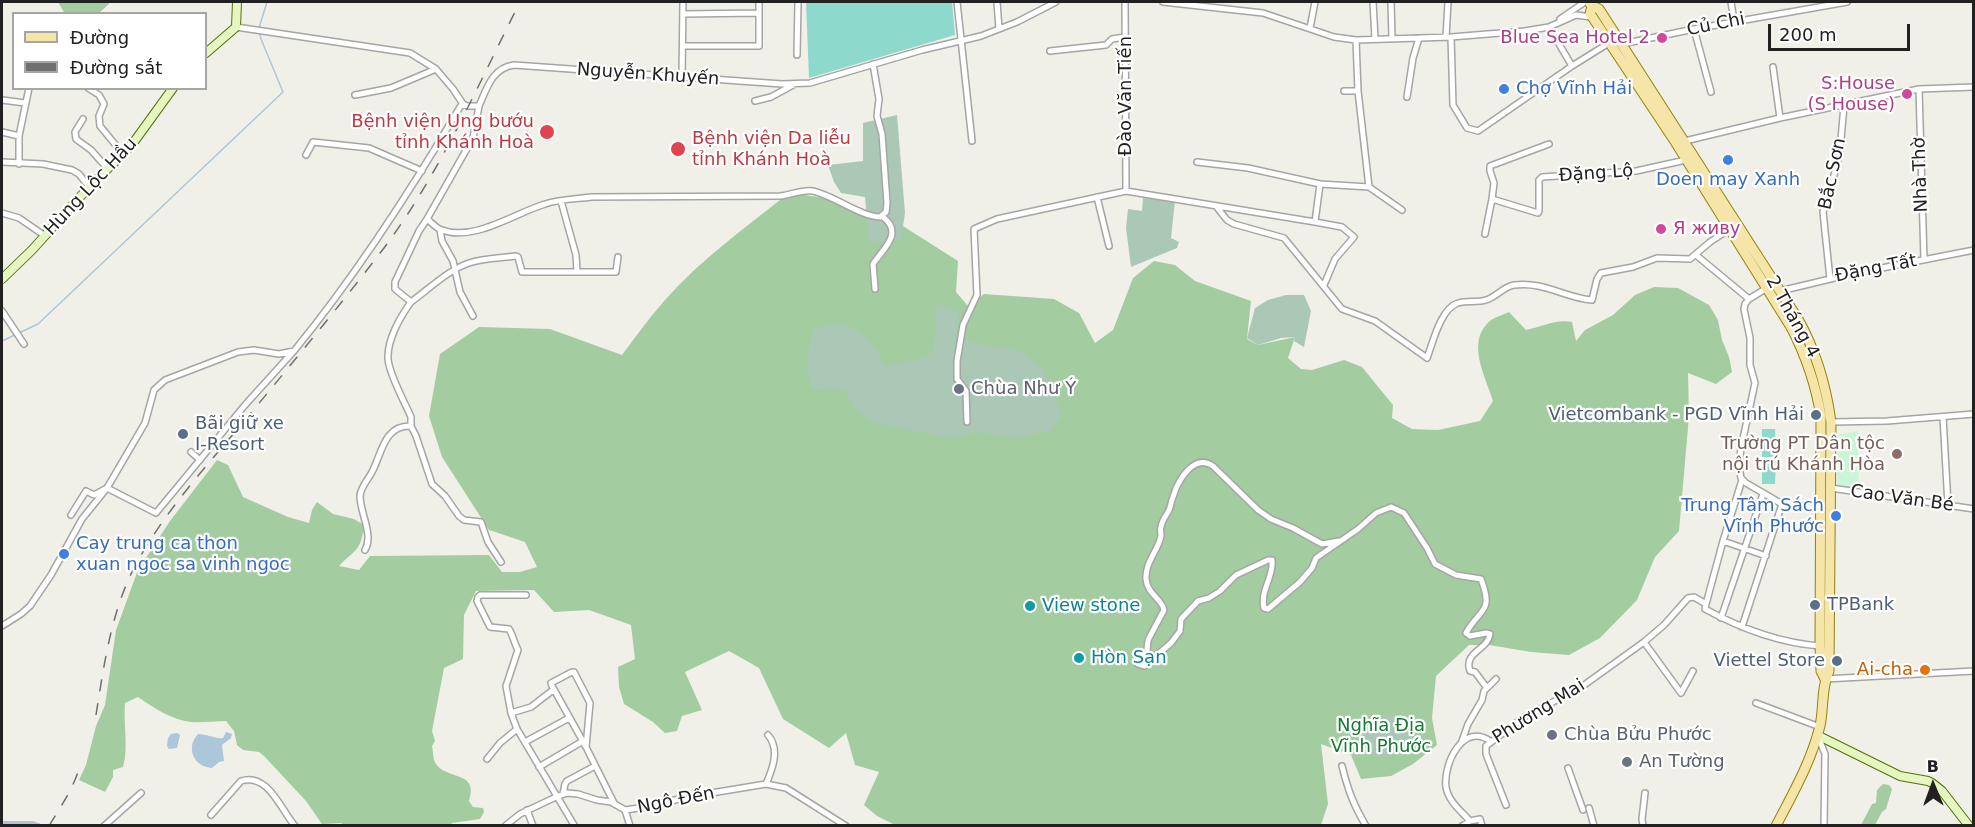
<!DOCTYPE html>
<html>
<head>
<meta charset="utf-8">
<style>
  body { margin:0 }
  #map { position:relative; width:1975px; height:827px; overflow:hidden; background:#f0f0e8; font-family:"DejaVu Sans",sans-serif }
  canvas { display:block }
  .frame { position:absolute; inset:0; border:3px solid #212121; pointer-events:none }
  .legend { position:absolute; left:12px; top:12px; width:195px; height:78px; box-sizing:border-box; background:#fff; border:2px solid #a6a6a6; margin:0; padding:8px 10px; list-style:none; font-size:18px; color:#212121 }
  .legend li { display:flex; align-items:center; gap:12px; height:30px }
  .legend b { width:30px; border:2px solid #a6a6a6 }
  .north { position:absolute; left:1903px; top:755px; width:60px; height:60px; -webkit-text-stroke:4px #fff; paint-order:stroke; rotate:359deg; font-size:16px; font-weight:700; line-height:24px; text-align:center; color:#212121 }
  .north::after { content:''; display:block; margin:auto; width:21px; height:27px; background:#212121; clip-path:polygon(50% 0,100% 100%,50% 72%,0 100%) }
  .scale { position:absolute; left:1768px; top:24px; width:142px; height:27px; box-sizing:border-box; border:3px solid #212121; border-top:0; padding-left:8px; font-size:18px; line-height:21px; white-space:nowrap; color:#212121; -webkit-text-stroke:4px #fff; paint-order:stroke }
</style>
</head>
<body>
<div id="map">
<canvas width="1975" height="827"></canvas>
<div class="frame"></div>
<ul class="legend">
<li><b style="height:8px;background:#f5e5a8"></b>Đường</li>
<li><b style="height:8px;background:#6f6f6f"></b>Đường sắt</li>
</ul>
<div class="north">B</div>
<div class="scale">200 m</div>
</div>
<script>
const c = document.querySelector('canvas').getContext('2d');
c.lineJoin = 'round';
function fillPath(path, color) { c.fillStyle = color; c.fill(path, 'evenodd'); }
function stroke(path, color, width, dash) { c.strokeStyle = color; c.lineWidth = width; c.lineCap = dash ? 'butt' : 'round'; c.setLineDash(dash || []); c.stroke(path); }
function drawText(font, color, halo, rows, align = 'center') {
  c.font = font + ' "DejaVu Sans",sans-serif'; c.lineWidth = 4.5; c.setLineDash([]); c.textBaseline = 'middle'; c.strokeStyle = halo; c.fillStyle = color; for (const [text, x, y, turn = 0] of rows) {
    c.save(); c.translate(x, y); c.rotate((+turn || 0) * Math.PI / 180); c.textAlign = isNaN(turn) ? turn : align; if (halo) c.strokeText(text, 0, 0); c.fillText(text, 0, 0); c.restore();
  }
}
const forest = new Path2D(`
  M58 2H109V4L99 13 65 14Z
  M792 193 843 201 895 221 958 261 956 292 968 306 984 294 1054 299 1079 313 1095 343 1113 330 1133 278 1154 261 1175 265 1195 281 1251 301 1247 339 1258 345 1295 337 1288 358 1301 369 1312 370 1344 360 1362 367 1393 405 1392 418 1412 429 1438 430 1480 421 1493 401C1485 375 1465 341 1491 320 1496 317 1504 314 1509 312L1526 330C1542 327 1555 319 1572 322L1576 341 1585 330 1613 315 1635 295 1654 287 1678 288 1709 305 1718 320 1722 340 1729 357 1732 372 1716 384 1688 373 1689 416 1679 531 1655 557 1637 600 1600 638 1569 655 1531 652 1489 645H1469L1436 676 1432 718 1437 745 1413 764 1391 776 1361 779 1351 755 1321 744 1328 804 1321 825H895L877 816 864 805 879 772 855 765 846 733 829 748 783 719 759 668 729 651 685 672 702 710 682 716 677 731 665 733 653 722 624 704 619 687 618 667 635 659 631 625 589 610 554 612 534 590 476 591 464 615 463 659 444 668 432 731 435 741 432 746C433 750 433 756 434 760 442 782 480 768 469 801L473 807 483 808 484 812 480 819 452 823 449 826H341L342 823 322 824 306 801 264 756 259 752 243 750 237 745 234 731 226 721C215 721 202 723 191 722 172 720 154 708 138 697L125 703C123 724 129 747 123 767L113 770V777L105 792 79 780 86 765 96 726 105 705 116 630 138 570 170 521 217 460 228 465 243 497 288 517 309 523 312 510 317 502 333 514 354 519 364 525C361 552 355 549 339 566L359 570 370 556 489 555 502 572H520L537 567 525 542 489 530 442 457 429 416 440 354 479 327 550 329 622 355C636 336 650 317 665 300 700 260 744 229 785 196Z
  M1883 784 1889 785 1892 789 1886 809 1882 812 1875 825H1861L1872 804 1876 803 1877 790Z`);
const cemetery = new Path2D(`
  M897 115 905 213 901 240 869 242 865 197 841 193 834 182 828 165 863 161V123Z
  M1143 198 1175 201 1171 238 1179 242 1177 248 1131 267 1126 228 1128 209 1142 211Z
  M1286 295H1304L1311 311 1304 347 1294 341 1295 337 1281 338 1258 345 1247 338 1255 308 1268 300Z
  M937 304 959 312 955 336 970 342 1021 351 1044 369 1062 416 1049 431 1014 438 978 432 950 438 872 422 854 408 844 389 814 390C802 373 809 347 813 329 849 317 871 333 884 366L928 357 934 348Z
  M1393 714 1400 725 1412 733C1404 754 1379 769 1363 747 1357 740 1354 728 1351 720Z`);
const park = new Path2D(`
  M1858 431 1859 490 1837 486V435Z`);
const pitch = new Path2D(`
  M806 2H952L955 35 809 78Z
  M1762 429H1775L1776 457H1762Z
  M1762 459H1776L1775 484H1762Z`);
const water = new Path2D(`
  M226 732 232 734 231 738 222 745 224 761 219 762 212 768C194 767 185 748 198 734 206 734 216 739 223 738Z
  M177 733 180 735 177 748 169 749 167 746 168 738 171 734Z
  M2 821H33L44 825H2Z`);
const stream = new Path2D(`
  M2 341 38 324 283 92 261 39 259 28 267 2`);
const street = new Path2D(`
  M957 2 972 141
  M997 2 999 29
  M1125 2 1126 191
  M1163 2 1263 13 1334 37 1356 40 1451 37 1525 31 1549 27 1576 15 1591 17
  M1373 2 1375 39
  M1391 2 1392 38
  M1731 2 1734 21
  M683 14 759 13
  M1560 19 1585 2
  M236 27 410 53 436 69 453 89 463 104 467 106H479C487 88 492 68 514 65L782 84 810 83 922 50 981 36 1017 22 1056 2
  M1310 28 1315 2
  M1694 29 1711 92
  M1446 37 1448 2
  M1451 37 1453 105 1467 128 1478 131 1572 66 1549 27
  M1622 44 1694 29 1847 2
  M683 46H759V2
  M1050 51 1106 45 1112 39 1125 37
  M797 55 798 2
  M1572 66 1609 43
  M1773 67 1780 118
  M682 77 683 2
  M88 88 99 95 104 104 99 116 100 126 123 154
  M1919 89 1924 260
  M1344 91H1358
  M355 95 391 88 436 69
  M1407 97 1413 58 1419 38
  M2 100 25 103
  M755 101 771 97 793 85
  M479 106 473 138 427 219C432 223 437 229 442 230 474 242 515 213 545 204 560 199 576 199 592 197L780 196C790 195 803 189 813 191 835 196 859 216 880 217L886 212 887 203 882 134 877 116 879 99 873 64
  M83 119 75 132 76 139 91 150 108 169
  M2 132 19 136
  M1685 141 1780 118 1919 89 1974 87
  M1549 144 1490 166V171L1494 183 1492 199 1538 213 1539 211V180L1542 177 1636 171 1686 160
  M306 155 313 142 369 148 422 171
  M2 162 43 164 72 170 79 174 89 187
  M1197 162 1248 168 1320 184
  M19 164V136L29 88
  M1369 187 1402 210
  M1097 197 1109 246
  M561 201 576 255 577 272
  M1216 206 1227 220 1234 224 1284 238 1342 309 1375 321 1427 358C1433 342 1441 308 1458 303 1467 300 1477 303 1486 300 1496 297 1503 287 1514 285 1544 281 1565 298 1592 300L1597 279 1601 273 1633 267 1657 258 1690 259 1710 242 1730 229
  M2 213 19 218 45 236
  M1315 222 1342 227 1354 237 1335 259 1324 285
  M440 230 442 241 453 261 460 292 473 316
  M1485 234 1492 199
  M1696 255 1749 299
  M1830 279 1823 212 1830 192 1840 150 1844 106
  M1767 288 1749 299 1745 304 1744 309 1750 338V365L1755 383 1741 448 1739 467 1741 478 1746 483 1782 504 1821 509
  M875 289 873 264C883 249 904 233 883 217
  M1780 291 1851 274 1974 250
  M411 302C429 289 448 270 469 263 483 258 501 258 516 256L518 257 522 272H616L618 257
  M2 311 24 344
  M1943 417 1948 505
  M967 422 966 391 957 379V361L963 325 977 295 974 229 997 219 1126 191 1315 222 1320 184 1369 187 1358 91 1356 40
  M1831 422 1887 421 1974 414
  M411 426 416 436 432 484 445 496 459 516 464 520 481 522 488 542 501 562
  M191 452 200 460
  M1831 488 1974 509
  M71 515 86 491 94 495 107 488 156 513 245 405 293 352
  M1339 541 1322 544 1293 528 1271 519 1258 510 1213 466C1194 453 1178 480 1173 497 1171 501 1171 506 1169 510 1166 516 1162 520 1161 527 1160 529 1161 534 1161 536 1158 551 1145 562 1146 579 1147 594 1163 600 1164 610L1148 640 1147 650 1138 661V664L1144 666 1171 643 1180 631 1181 619 1198 601 1209 598 1220 591 1236 575 1268 560H1272C1274 577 1260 590 1264 608L1268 609 1300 582 1312 568 1316 558 1358 529 1376 513 1391 507 1404 513 1427 548 1435 564 1456 575 1481 579C1494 613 1480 608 1466 633L1470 636 1486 633 1490 634C1488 650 1463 652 1470 671L1475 672 1487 688
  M1723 541 1766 556
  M365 550C374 535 360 513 360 496 361 486 368 480 372 472 382 453 384 425 411 426V417C405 403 389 374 388 359 387 340 400 317 411 302L395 289V282L419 231 427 219
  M526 595H480L478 597 477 601 490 627 509 629C513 635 514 643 518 650L506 686 511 713 517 729 574 825
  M1706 604 1705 609C1740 628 1780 643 1820 646
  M1721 618 1763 494
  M2 626 21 614 30 606 51 575 82 519 107 488 145 423 154 390 165 380 238 352 254 350 279 354 294 351C357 274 410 192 460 107L463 104
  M1742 627 1782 504
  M1644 642 1681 693 1693 671
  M1825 679 1974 671
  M1756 703 1820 727
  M511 713 531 707 553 690
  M1818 736 1825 754 1824 826
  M1462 741 1468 724 1482 700 1484 691 1496 679
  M525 742 569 718
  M586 747 590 703 574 672H572L551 683 552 686 586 747 614 803
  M487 759 500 743 517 729
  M1342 766C1348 790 1353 804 1366 826
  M539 767 583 741
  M1568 768 1583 810
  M766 784C773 768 780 749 768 735
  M563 794 565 784 567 781 595 766
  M1506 805 1486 754V746L1524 717 1580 688 1644 642 1664 625 1688 598 1694 597 1706 604 1723 541 1742 480
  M1589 808 1594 826
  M527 810 533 826
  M625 810 630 826
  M211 815 241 781C268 772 281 810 295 826
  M1470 821C1461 811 1448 801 1446 787 1443 764 1463 722 1490 741
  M104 826 141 793
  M505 826 520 814 556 797 567 793 578 794 597 800 611 802 625 810 646 807 687 797 766 784 786 788 846 826
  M1462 826 1470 821 1480 819 1482 826
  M1643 826 1642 819 1645 793`);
const secondary = new Path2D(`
  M206 53 236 27 237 2
  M2 279 32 250 89 187 131 146 173 88
  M1817 735 1900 776 1928 781 1932 783 1942 791 1969 826`);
const primary = new Path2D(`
  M1589 2 1592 6 1599 9 1798 319C1816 351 1826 385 1831 422L1829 671C1821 688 1824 708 1820 726 1811 762 1793 793 1776 826
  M1592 6 1590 14 1593 18 1676 143 1791 327C1806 356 1816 385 1821 417L1820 646 1821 671 1825 679`);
const rail = new Path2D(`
  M96 715C104 665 111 612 135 566 163 514 203 470 241 425 289 367 338 308 384 248 440 173 478 85 520 2
  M49 826C61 806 74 788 80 765`);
const markers = [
  [1662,38,6,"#d1479c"],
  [1504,89,6,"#3f7fe0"],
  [1907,94,6,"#d1479c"],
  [547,132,8,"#e0444e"],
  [678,149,8,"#e0444e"],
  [1728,160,6,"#3f7fe0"],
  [1661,229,6,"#d1479c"],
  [959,389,6,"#6b7280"],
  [1816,415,6,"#5c6f8a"],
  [183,434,6,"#5c6f8a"],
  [1897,454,6,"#8d6e63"],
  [1836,516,6,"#3f7fe0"],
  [64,554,6,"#3f7fe0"],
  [1815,605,6,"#5c6f8a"],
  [1030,606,6,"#0f9aa8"],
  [1079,658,6,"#0f9aa8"],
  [1837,661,6,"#5c6f8a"],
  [1925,670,6,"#e8710a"],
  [1552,735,6,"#6b7280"],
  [1627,762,6,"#6b7280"]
];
const streetNames = [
  ["Củ Chi",1716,25,-11],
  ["Nguyễn Khuyến",648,75,4],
  ["Đào Văn Tiến",1126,96,-90],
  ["Đặng Lộ",1596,174,-4],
  ["Bắc Sơn",1833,174,-78],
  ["Nhà Thờ",1921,175,-92],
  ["Hùng Lộc Hầu",91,187,-47],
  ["Đặng Tất",1876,269,-11],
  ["2 Tháng 4",1792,317,61],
  ["Cao Văn Bé",1902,499,8],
  ["Phương Mai",1539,712,-32],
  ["Ngô Đến",676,801,-11]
];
const hotelNames = [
  ["Blue Sea Hotel 2",1650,38],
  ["S:House",1895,84],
  ["(S House)",1895,105],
  ["Я живу",1673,229,"left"]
];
const shopNames = [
  ["Chợ Vĩnh Hải",1516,89],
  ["Doen may Xanh",1728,180,"center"],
  ["Trung Tâm Sách",1824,506,"right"],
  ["Vĩnh Phước",1824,527,"right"],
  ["Cay trung ca thon",76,544],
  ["xuan ngoc sa vinh ngoc",76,565]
];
const healthNames = [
  ["Bệnh viện Ung bướu",534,122],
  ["tỉnh Khánh Hoà",534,143],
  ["Bệnh viện Da liễu",692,139,"left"],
  ["tỉnh Khánh Hoà",692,160,"left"]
];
const worshipNames = [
  ["Chùa Như Ý",971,389],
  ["Chùa Bửu Phước",1564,735],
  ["An Tường",1639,762]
];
const serviceNames = [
  ["Vietcombank - PGD Vĩnh Hải",1804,415],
  ["Bãi giữ xe",195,424,"left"],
  ["I-Resort",195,445,"left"],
  ["TPBank",1827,605,"left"],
  ["Viettel Store",1825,661]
];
const educationNames = [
  ["Trường PT Dân tộc",1885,444],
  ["nội trú Khánh Hòa",1885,465]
];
const cultureNames = [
  ["View stone",1042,606],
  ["Hòn Sạn",1091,658]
];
const foodNames = [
  ["Ai-cha",1913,670]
];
const parkNames = [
  ["Nghĩa Địa",1381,726],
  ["Vĩnh Phước",1381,747]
];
fillPath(forest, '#a3cda0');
fillPath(cemetery, '#abc8b6');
fillPath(park, '#caf6d7');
fillPath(pitch, '#8dd9cc');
fillPath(water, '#acc6da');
stroke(stream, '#acc6da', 1.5);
stroke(street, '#a5a5a5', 8);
stroke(secondary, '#51720d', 10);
stroke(primary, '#92830b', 11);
stroke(street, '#fff', 5);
stroke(secondary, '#e7f5c1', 8);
stroke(primary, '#f5e5a8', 9);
stroke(rail, '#6f6f6f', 1.5, [12, 12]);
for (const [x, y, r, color] of markers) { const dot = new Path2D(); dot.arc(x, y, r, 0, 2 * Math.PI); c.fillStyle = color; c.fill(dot); stroke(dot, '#fff', 2); }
drawText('18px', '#212121', '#fff', streetNames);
drawText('18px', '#b23c85', '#fff', hotelNames, 'right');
drawText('18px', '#366cbe', '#fff', shopNames, 'left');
drawText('18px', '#be3a42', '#fff', healthNames, 'right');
drawText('18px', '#5b616d', '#fff', worshipNames, 'left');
drawText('18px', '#4e5e75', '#fff', serviceNames, 'right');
drawText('18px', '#785e54', '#fff', educationNames, 'right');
drawText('18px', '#0d838f', '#fff', cultureNames, 'left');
drawText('18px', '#c56008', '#fff', foodNames, 'right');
drawText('18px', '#147933', '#fff', parkNames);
</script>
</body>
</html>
